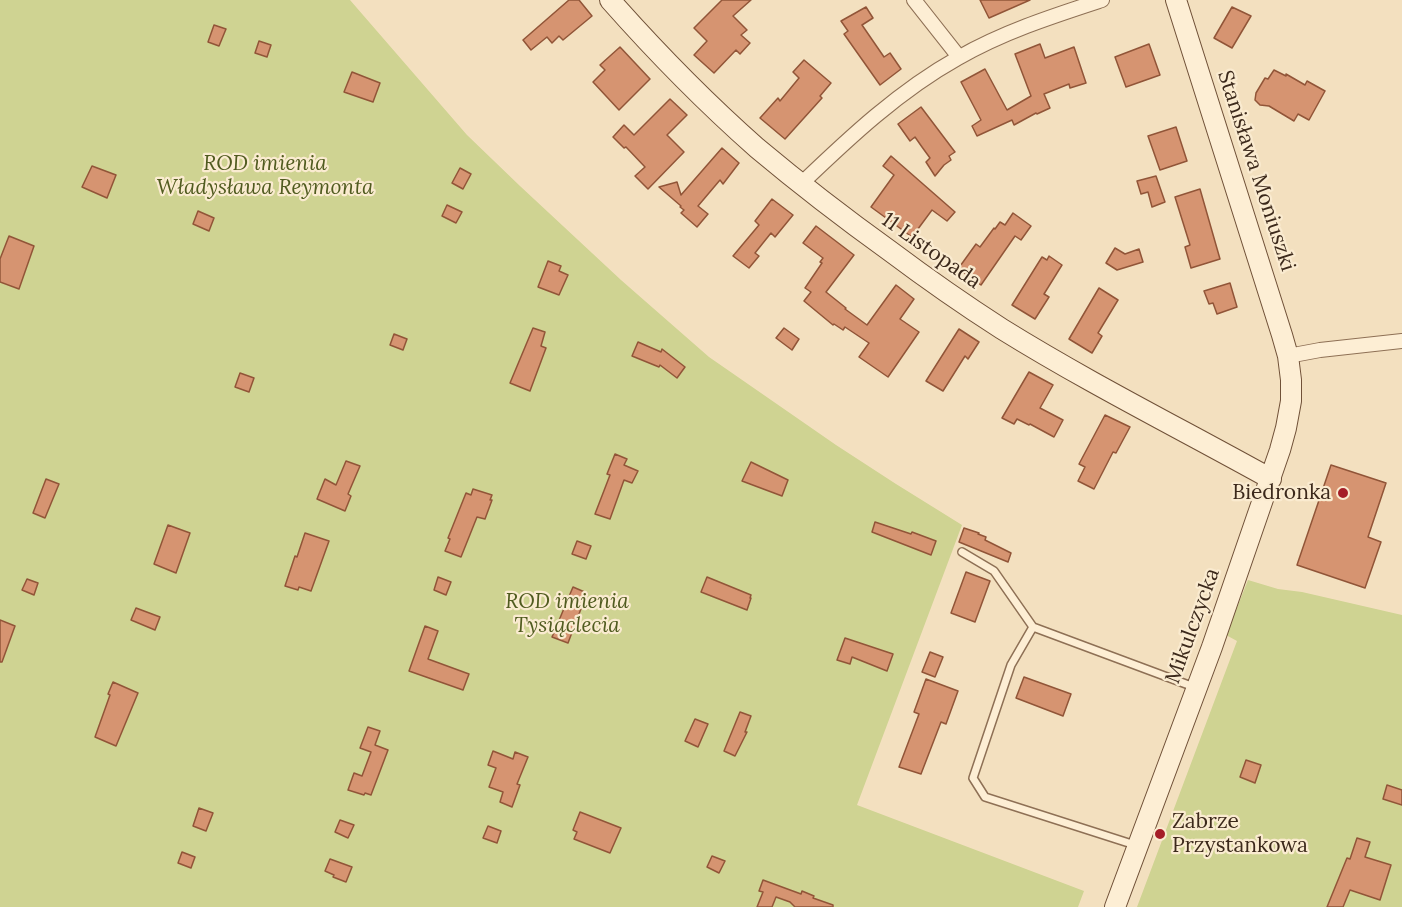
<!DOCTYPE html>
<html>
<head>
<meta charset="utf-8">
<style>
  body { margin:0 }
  canvas { display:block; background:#f3e0bf }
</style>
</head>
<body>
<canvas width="1402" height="907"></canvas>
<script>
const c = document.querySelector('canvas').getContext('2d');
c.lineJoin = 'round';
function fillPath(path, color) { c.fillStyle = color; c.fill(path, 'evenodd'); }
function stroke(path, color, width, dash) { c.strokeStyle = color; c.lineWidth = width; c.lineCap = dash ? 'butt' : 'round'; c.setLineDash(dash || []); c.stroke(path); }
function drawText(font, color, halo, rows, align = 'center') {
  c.font = font + ' Lora,serif'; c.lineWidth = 4.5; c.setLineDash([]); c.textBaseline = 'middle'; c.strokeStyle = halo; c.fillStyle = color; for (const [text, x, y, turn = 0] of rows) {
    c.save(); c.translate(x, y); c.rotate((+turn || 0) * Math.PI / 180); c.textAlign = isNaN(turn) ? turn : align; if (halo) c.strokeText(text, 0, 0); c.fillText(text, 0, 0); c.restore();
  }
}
const green = new Path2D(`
  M0 0H350L467 135 520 186 621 280 709 357 836 445 896 484 962 525 857 805 1084 891 1078 907H0Z
  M1248 580 1278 589 1302 592 1402 615V907H1137L1237 641 1226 635Z`);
const building = new Path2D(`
  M569 0H579L592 16 563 40 559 36 552 43 547 37 531 50 523 40Z
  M722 0H751L733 16 747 30 741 35 750 43 740 54 736 50 714 73 694 55 707 41 694 28Z
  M980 0H1030L989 18Z
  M866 7 873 18 862 25 884 57 890 53 901 69 880 85 844 34 848 31 841 21Z
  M1232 7 1251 16 1232 48 1214 38Z
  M214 25 226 29 219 46 208 42Z
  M259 41 271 45 267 57 255 53Z
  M1040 44 1045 58 1074 47 1086 83 1070 88 1069 84 1044 94 1050 108 1037 114 1036 113 1014 125 1012 120 977 136 972 126 981 120 961 82 985 69 1007 110 1031 96 1015 54Z
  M1149 44 1160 75 1126 87 1115 57Z
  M620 47 650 79 619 110 593 82 605 70 600 65Z
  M804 60 831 83 820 96 822 98 785 139 760 118 778 98 780 101 799 78 793 72Z
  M1274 70 1286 76V74L1305 85 1307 81 1325 91 1309 120 1298 114 1294 121 1269 106 1260 105 1255 100 1256 93 1265 78 1268 79Z
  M352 72 380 83 373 102 344 92Z
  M670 99 687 115 667 135 684 152 648 189 635 176 645 167 626 147 624 148 613 137 624 125 634 135Z
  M921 107 955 152 949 156 951 160 944 165 935 176 926 162 930 158 922 147 915 137 910 141 898 124Z
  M1176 127 1187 161 1160 170 1148 136Z
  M722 148 739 163 723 184 720 180 698 206 708 214 697 227 681 213 684 210 680 207 681 206 659 187 677 182 681 195Z
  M891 156 955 212 947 221 932 210 912 237 871 207 894 175 883 166Z
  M92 166 116 175 107 198 82 187Z
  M460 168 471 174 463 189 452 183Z
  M1156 176 1165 202 1152 207 1148 192 1141 194 1137 181Z
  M1200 189 1220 259 1191 268 1185 247 1190 245 1175 197Z
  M772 199 793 215 775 237 771 233 755 253 759 256 749 268 733 256 759 225 755 221Z
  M447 205 462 212 456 223 442 216Z
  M198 211 214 218 209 231 193 224Z
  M1013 213 1031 226 1021 240 1015 236 981 285 958 269 976 244 980 247 994 228 995 229 1000 222 1005 225Z
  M816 226 854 255 826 292 846 308 845 309 867 325 896 285 914 299 900 319 919 332 888 377 859 357 869 343 845 327 843 330 834 324 833 325 804 301 811 292 805 288 822 263 820 262 823 258 803 243Z
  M9 236 34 246 19 289 0 282V259Z
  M1115 248 1125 254 1139 249 1143 262 1117 270 1106 263Z
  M1049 256 1062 265 1044 294 1049 297 1035 319 1012 305 1042 257 1047 260Z
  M548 261 561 266 559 271 568 275 559 295 538 287Z
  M1230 283 1237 307 1217 314 1213 303 1209 304 1204 291Z
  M1099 288 1118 300 1098 333 1102 336 1092 353 1069 339Z
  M533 328 545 332 541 346 546 348 530 391 510 383Z
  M784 328 799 339 792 350 776 338Z
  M959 329 979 342 968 359 965 356 943 391 926 381Z
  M394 334 407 339 403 350 390 345Z
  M638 342 661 352 662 349 685 367 677 378 660 365 659 367 632 356Z
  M1029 372 1053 385 1040 408 1063 420 1054 437 1030 424 1029 425 1017 419 1014 424 1002 418Z
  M240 373 254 378 249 392 235 387Z
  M1105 415 1130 427 1116 453 1113 452 1094 489 1078 481 1085 467 1079 464Z
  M615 454 627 459 624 465 638 471 632 483 624 480 610 519 595 514 610 475 607 474Z
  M346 461 360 466 348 494 351 496 345 511 317 499 325 479 336 485Z
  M751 462 788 480 782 496 742 481Z
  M1331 465 1386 483 1368 537 1381 542 1365 588 1297 565Z
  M46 479 59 484 45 518 33 513Z
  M473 489 492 495 490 500H492L485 519 477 517 461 557 445 551 450 539 448 538 466 493 471 495Z
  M875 522 911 534 912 532 936 541 931 555 872 532Z
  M168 525 190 533 176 573 154 564Z
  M964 528 979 533 978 534 986 537 985 540 1011 553 1008 562 959 542Z
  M305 533 329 541 311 591 299 587 298 590 285 586 295 556 297 557Z
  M577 541 591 546 586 559 572 554Z
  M966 572 990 581 975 622 951 613Z
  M438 577 451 582 446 595 434 590Z
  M707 577 751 595 750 598H751L747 610 701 592Z
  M27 579 38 583 34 595 22 590Z
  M573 587 587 593 568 643 552 637Z
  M136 608 160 617 155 630 131 620Z
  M0 620 15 626 2 662H0Z
  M425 626 438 631 428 659 469 674 463 690 409 671Z
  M845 638 893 654 887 671 852 657 850 664 837 660Z
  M930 652 943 657 935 677 922 672Z
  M1024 677 1071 694 1063 716 1016 698Z
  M926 679 958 691 946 724 941 722 921 774 899 767 919 714 914 712Z
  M113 682 138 693 116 746 95 737 110 695 108 694Z
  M740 712 751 716 745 732H747L735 756 724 751Z
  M695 719 708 724 698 747 685 741Z
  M368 727 380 731 375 745 388 750 371 795 365 793 364 795 348 790 354 773 362 776 371 752 360 748Z
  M493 751 513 759 515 752 528 757 517 784 520 785 512 807 500 802 503 792 489 787 496 768 488 765Z
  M1246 760 1261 765 1255 783 1240 777Z
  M1387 785 1402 790V805L1383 799Z
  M199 808 213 813 206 831 193 826Z
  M580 812 621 828 610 853 574 839 577 832 573 830Z
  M340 820 354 825 348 838 335 832Z
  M488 826 501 831 497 843 483 838Z
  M1357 838 1370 842 1365 857 1391 865 1380 900 1350 890 1343 907H1327L1347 858 1350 859Z
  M182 852 195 857 191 868 178 863Z
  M712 856 725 861 719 873 707 867Z
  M330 859 352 867 346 882 333 877 334 875 325 871Z
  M763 880 801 894 802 891 814 896 813 898 833 905V907H795L790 902 776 897 772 907H757L763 892 759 891Z`);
const lane = new Path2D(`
  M962 552 994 571 1033 627 1194 687
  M1033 627 1011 665 973 778 985 797 1135 845`);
const street = new Path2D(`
  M914 0 959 57
  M801 184C850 137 899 91 958 58 1003 32 1053 16 1102 0
  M1288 356 1320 350 1402 341`);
const secondary = new Path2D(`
  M610 0C656 52 705 102 757 148 800 184 844 218 890 251 926 278 963 304 1002 329 1089 383 1181 429 1271 479
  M1115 907 1212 647 1280 450 1286 428 1291 401V380L1288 356 1282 335 1176 0`);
const markers = [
  [1343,493,6,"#a51e28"],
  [1160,834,6,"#a51e28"]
];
const parkNames = [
  ["ROD imienia",265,164],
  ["Władysława Reymonta",265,188],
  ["ROD imienia",567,602],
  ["Tysiąclecia",567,626]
];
const streetNames = [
  ["Stanisława Moniuszki",1256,171,72],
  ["11 Listopada",931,251,35],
  ["Mikulczycka",1193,626,-70]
];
const poiNames = [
  ["Biedronka",1331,493],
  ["Zabrze",1172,822,"left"],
  ["Przystankowa",1172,846,"left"]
];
fillPath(green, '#cfd392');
fillPath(building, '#d69471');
stroke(building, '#915538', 1.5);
stroke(lane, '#8e7055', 10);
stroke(street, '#8e7055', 16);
stroke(secondary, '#705138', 22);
stroke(lane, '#fdeed4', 7);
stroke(street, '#fdeed4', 14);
stroke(secondary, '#fdeed4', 20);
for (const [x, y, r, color] of markers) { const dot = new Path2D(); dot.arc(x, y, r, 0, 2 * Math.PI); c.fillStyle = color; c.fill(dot); stroke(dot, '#faebd0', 2); }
drawText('italic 21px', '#505b1f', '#faebd0', parkNames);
drawText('21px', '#3c291b', '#faebd0', streetNames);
drawText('21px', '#3c291b', '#faebd0', poiNames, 'right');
</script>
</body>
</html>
